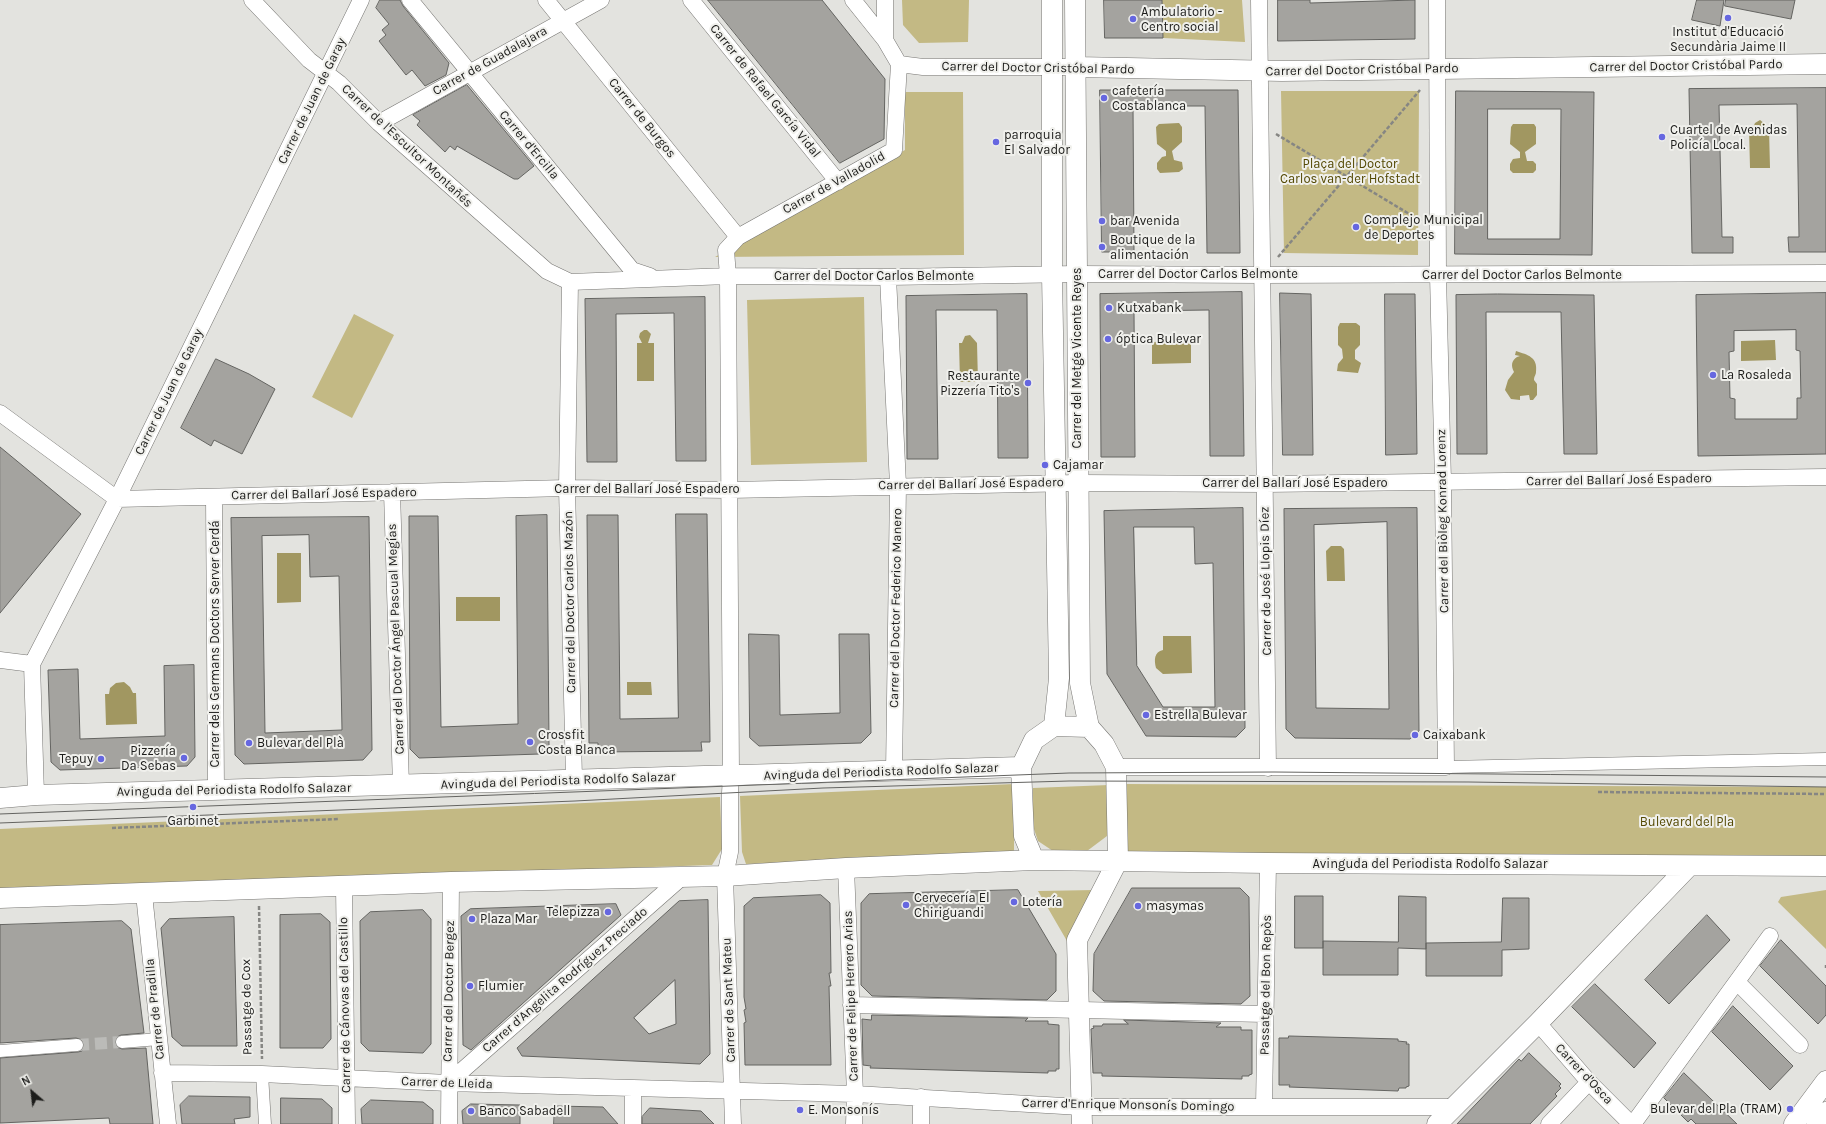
<!DOCTYPE html>
<html>
<head>
<meta charset="utf-8">
<style>
  body { margin:0 }
  #map { position:relative; width:1826px; height:1124px; overflow:hidden; background:#e3e3df; font-family:Karla,sans-serif }
  canvas { display:block }
  .north { position:absolute; left:12px; top:1072px; width:40px; height:40px; -webkit-text-stroke:3px #f0f0ec; paint-order:stroke; rotate:332deg; font-size:11px; font-weight:700; line-height:16px; text-align:center; color:#1c1c1a }
  .north::after { content:''; display:block; margin:auto; width:14px; height:18px; background:#1c1c1a; clip-path:polygon(50% 0,100% 100%,50% 72%,0 100%) }
</style>
</head>
<body>
<div id="map">
<canvas width="1826" height="1124"></canvas>
<div class="north">N</div>
</div>
<script>
const c = document.querySelector('canvas').getContext('2d');
c.lineJoin = 'round';
function fillPath(path, color) { c.fillStyle = color; c.fill(path, 'evenodd'); }
function stroke(path, color, width, dash) { c.strokeStyle = color; c.lineWidth = width; c.lineCap = dash ? 'butt' : 'round'; c.setLineDash(dash || []); c.stroke(path); }
function drawText(font, color, halo, rows, align = 'center') {
  c.font = font + ' Karla,sans-serif'; c.lineWidth = 4; c.setLineDash([]); c.textBaseline = 'middle'; c.strokeStyle = halo; c.fillStyle = color; for (const [text, x, y, turn = 0] of rows) {
    c.save(); c.translate(x, y); c.rotate((+turn || 0) * Math.PI / 180); c.textAlign = isNaN(turn) ? turn : align; if (halo) c.strokeText(text, 0, 0); c.fillText(text, 0, 0); c.restore();
  }
}
const green = new Path2D(`
  M902 0H969L968 42 919 43 903 25Z
  M1162 0H1242L1245 42 1163 38Z
  M1281 91H1419L1418 255 1284 253Z
  M905 92H963L964 255 715 257 905 150Z
  M864 297 867 462 751 465 747 300Z
  M354 314 394 335 352 418 312 397Z
  M1014 784V855L746 864 742 852 740 796Z
  M1122 784 1826 787V858L1128 855Z
  M1109 785 1111 827 1107 836 1087 851H1053L1038 841 1032 823 1033 788Z
  M720 797 722 849 712 865 0 889V829Z
  M1095 890 1067 941 1038 891Z
  M1826 890V949L1778 902 1781 897Z`);
const water = new Path2D(`
  M1760 120 1765 124 1766 128H1769L1770 168H1750L1749 128H1753L1755 123Z
  M1179 123 1182 127V142L1172 151 1174 160 1182 162 1183 169 1179 172 1160 173 1157 169V163L1162 157 1166 156V151L1157 144 1156 127 1159 124Z
  M1513 124H1534L1536 127V144L1525 152 1527 161H1533L1536 164V170L1533 173H1513L1510 170V164L1513 159 1520 158V152L1510 144 1511 127Z
  M1340 323H1356L1360 326V345L1355 350V359L1361 363 1358 373 1337 371 1338 364 1343 358 1342 349 1338 345V327Z
  M644 330H647L651 334 648 343H654V381H637V343H642L639 337 640 333Z
  M970 335 977 343 978 382H960L959 343H962L965 336Z
  M1775 340 1776 360 1741 361V341Z
  M1191 341V363L1152 364V342Z
  M1516 351C1528 355 1538 357 1536 372 1536 375 1534 376 1534 380L1537 384V395L1533 400H1530L1529 395 1520 396V400L1511 399 1505 390 1508 380 1514 372C1511 366 1511 361 1517 357L1520 356 1515 355Z
  M1331 546H1341L1344 549 1345 581H1327L1326 551Z
  M277 553H301V602L277 603Z
  M456 597H500V621H456Z
  M1163 636H1191L1192 673 1163 674 1156 668C1154 660 1154 652 1163 650Z
  M124 682 130 687 133 693H136L137 724 106 725 105 694H109L110 688 116 683Z
  M627 682H651L652 695H627Z`);
const building = new Path2D(`
  M380 0H400L403 6 449 63 446 75 425 86 412 70 406 75 379 41 386 35 382 30 389 24 376 8Z
  M708 0H822L885 79 884 139 840 163Z
  M1104 0H1162L1163 38H1105Z
  M1278 0H1310V3L1415 0V39L1278 41Z
  M1697 0H1724L1720 26 1692 20Z
  M1726 0H1795L1791 19 1725 6Z
  M467 85 534 166 518 179H514L457 146 455 150 450 146 445 152 417 125 420 121 413 115Z
  M1826 88V252H1789L1788 237H1799L1797 104 1719 105 1722 237H1733V253H1692L1689 89Z
  M1100 90H1238L1240 253H1207L1205 106H1133L1134 252H1102Z
  M1456 91 1594 92 1592 255 1455 254ZM1488 109H1561L1560 239H1488Z
  M1242 292 1244 456H1210L1209 310 1134 311 1135 457H1101L1100 294Z
  M1280 293 1311 294 1313 455H1283Z
  M1826 293V454L1698 456 1696 295ZM1796 330V350L1800 351 1801 398H1797V419H1735V399L1730 398 1729 352 1734 351V331Z
  M1027 294 1028 458H998L997 310H936L938 459H907L906 296Z
  M1385 294H1415L1417 454 1386 455Z
  M1498 294 1594 295 1597 454H1564L1561 312H1486L1487 454H1457L1456 295Z
  M705 297 706 461H676L674 313 616 314 617 462H587L585 299Z
  M216 359 249 374 275 389 242 454 214 440 211 446 181 428Z
  M0 447 81 514 0 613Z
  M1243 508 1245 728 1236 737 1146 736 1107 674 1104 511ZM1134 527H1194L1195 564 1213 563 1215 707H1163L1137 666Z
  M1417 508 1419 731 1410 739 1295 738 1286 729 1284 509ZM1387 522 1389 709 1316 708 1314 525Z
  M676 514H707L710 742H701L702 751 598 752V743H589L587 515H618L620 719 678 718Z
  M547 515 549 745 540 754 419 758 410 749 409 516H438L441 727 518 724 516 516Z
  M369 517 372 750 363 760 244 764 235 755 231 518ZM309 535 310 577 339 576 342 730 265 733 262 536Z
  M749 634 779 635 780 715 840 713 839 634H869L871 733 861 743 759 746 750 738Z
  M194 665 195 757 187 766 60 770 51 762 48 670 78 669 80 739 165 736 164 666Z
  M1132 888H1240L1249 897 1250 996 1241 1004 1104 1001 1093 991 1094 954Z
  M1018 890 1056 954V991L1047 1000 872 996 861 985V903L869 894Z
  M821 895 830 903 831 973H829L831 986H829L831 1065H745L744 1023 746 1022 744 1010 746 1009 744 997V906L753 898Z
  M1295 896H1323V948H1295Z
  M1399 896 1426 897V949L1398 948V975H1323V941L1398 942Z
  M1503 898H1529V949L1502 950V976H1426V943L1501 942Z
  M708 900 710 1054 700 1064 522 1056 517 1048 679 901ZM675 980 676 1024 649 1034 634 1018Z
  M616 904 621 915 471 1050 463 1045 461 916 470 909Z
  M423 910 431 919V1044L423 1053 369 1051 361 1043 360 921 370 912Z
  M321 914 330 922 331 1039 323 1048H280V915Z
  M1707 915 1730 940 1669 1004 1645 980Z
  M234 917 237 1046H182L172 1037 161 928 169 919Z
  M122 921 131 929 144 1033 121 1035 115 1038V1043L116 1047 122 1049 146 1048 153 1124H110L109 1118 0 1123V1058L78 1052 82 1051 84 1045 83 1040 76 1038 0 1043V925Z
  M1781 940 1826 986V1015L1818 1024 1760 966Z
  M1595 984 1656 1043 1634 1068 1572 1007Z
  M1733 1006 1793 1066 1770 1090 1712 1032Z
  M872 1015 1028 1018 1025 1021H1048V1024L1059 1025V1069H1056V1071H1048V1073L870 1068 871 1066 863 1065 862 1019 871 1020Z
  M1124 1020 1221 1023 1216 1027H1241V1030H1252V1074L1249 1075V1076H1242V1079L1102 1076V1073H1093L1091 1029 1094 1028 1093 1026H1102L1103 1024H1128Z
  M1289 1036 1398 1039V1041L1407 1042 1406 1044H1409V1086L1406 1087V1088H1399L1398 1091 1289 1087 1290 1085H1279V1038H1288Z
  M1529 1053 1561 1084 1559 1086 1561 1088 1555 1094 1557 1096 1530 1124H1457L1519 1059 1521 1061Z
  M1684 1073 1737 1124H1696L1691 1119 1688 1122 1664 1098Z
  M189 1096 250 1097V1117L234 1119 235 1124H182L180 1105Z
  M281 1098 322 1099 332 1108V1124H281Z
  M371 1100 423 1102 433 1110V1124H362L361 1109Z
  M471 1104 520 1105V1124H463L462 1111Z
  M555 1106 603 1107 618 1124H554Z
  M650 1108 701 1111 714 1124H642V1117Z`);
const pedestrianTunnel = new Path2D(`
  M77 1045 122 1042`);
const path = new Path2D(`
  M1276 134 1421 221
  M1278 257 1420 90
  M1598 792 1826 794
  M112 828 338 819
  M259 906 262 1059
  M1826 965V968`);
const pedestrian = new Path2D(`
  M1446 767 1826 759
  M122 1042 159 1039
  M0 1051 77 1045
  M262 1074 265 1124`);
const minor = new Path2D(`
  M252 0 309 60 339 83 379 123 547 271 570 282 728 276 888 277 1077 274 1262 275 1826 273
  M410 0 632 270 650 276
  M546 0 738 237
  M691 0 838 182
  M853 0 885 40 899 64
  M885 0V40
  M1259 0 1268 768
  M899 64 923 67H1076
  M379 123 601 0
  M888 277 898 485 894 772
  M570 282 567 488 574 779
  M0 413 117 499 567 488 729 490 1078 483 1265 484 1826 477
  M392 492 401 786
  M214 497 216 790
  M0 660 32 664
  M1116 767H1446L1443 482 1438 275 1437 0
  M36 795 32 664 117 499 361 0
  M846 868 855 1094 854 1124
  M344 886 347 1124
  M144 894 168 1124
  M1737 982 1800 1045
  M851 1005 1265 1014
  M1538 1023 1589 1082 1631 1124
  M162 1073 262 1074 448 1083 855 1094 1081 1107H1452
  M448 1083 682 877
  M921 1097V1124
  M1264 1107 1268 863
  M449 1124 451 882
  M633 1124V1088
  M733 1124 725 876 730 852V793L731 776 728 276 726 250 738 237 894 150 899 64
  M1549 1124 1589 1082
  M1633 1124 1770 936`);
const tertiary = new Path2D(`
  M1075 0 1080 683 1089 727 1104 744 1116 767 1118 860 1077 940 1082 1124
  M1076 67 1282 71 1826 64
  M1054 726 1089 727
  M0 798 36 795 1021 767
  M1034 860 1024 836 1021 767 1034 740 1054 726 1059 678 1052 274V0
  M0 898 451 882 725 876 846 868 1034 860 1268 863 1826 866
  M1437 1124 1538 1023 1689 866
  M1794 1124 1826 1081
  M1817 1124 1826 1112`);
const tram = new Path2D(`
  M0 814 1069 773 1274 772 1826 777
  M0 823 575 801 823 788 1069 781 1469 782 1826 787`);
const markers = [
  [1728,18,4,"#6667e0"],
  [1133,19,4,"#6667e0"],
  [1104,98,4,"#6667e0"],
  [1662,137,4,"#6667e0"],
  [996,142,4,"#6667e0"],
  [1102,221,4,"#6667e0"],
  [1356,227,4,"#6667e0"],
  [1102,247,4,"#6667e0"],
  [1109,308,4,"#6667e0"],
  [1108,339,4,"#6667e0"],
  [1713,375,4,"#6667e0"],
  [1028,383,4,"#6667e0"],
  [1045,465,4,"#6667e0"],
  [1146,715,4,"#6667e0"],
  [1415,735,4,"#6667e0"],
  [530,742,4,"#6667e0"],
  [249,743,4,"#6667e0"],
  [184,758,4,"#6667e0"],
  [101,759,4,"#6667e0"],
  [193,807,4,"#6667e0"],
  [1014,902,4,"#6667e0"],
  [906,905,4,"#6667e0"],
  [1138,906,4,"#6667e0"],
  [608,912,4,"#6667e0"],
  [472,919,4,"#6667e0"],
  [470,986,4,"#6667e0"],
  [1790,1109,4,"#6667e0"],
  [800,1110,4,"#6667e0"],
  [471,1111,4,"#6667e0"]
];
const poiNames = [
  ["Ambulatorio -",1141,12],
  ["Centro social",1141,27],
  ["Institut d'Educació",1728,32,"center"],
  ["Secundària Jaime II",1728,47,"center"],
  ["cafetería",1112,91],
  ["Costablanca",1112,106],
  ["Cuartel de Avenidas",1670,130],
  ["Policía Local.",1670,145],
  ["parroquia",1004,135],
  ["El Salvador",1004,150],
  ["Complejo Municipal",1364,220],
  ["de Deportes",1364,235],
  ["bar Avenida",1110,221],
  ["Boutique de la",1110,240],
  ["alimentación",1110,255],
  ["Kutxabank",1117,308],
  ["óptica Bulevar",1116,339],
  ["La Rosaleda",1721,375],
  ["Restaurante",1020,376,"right"],
  ["Pizzería Tito's",1020,391,"right"],
  ["Cajamar",1053,465],
  ["Estrella Bulevar",1154,715],
  ["Crossfit",538,735],
  ["Costa Blanca",538,750],
  ["Caixabank",1423,735],
  ["Bulevar del Plà",257,743],
  ["Pizzería",176,751,"right"],
  ["Da Sebas",176,766,"right"],
  ["Tepuy",93,759,"right"],
  ["Garbinet",193,821,"center"],
  ["Cervecería El",914,898],
  ["Chiriguandi",914,913],
  ["Lotería",1022,902],
  ["masymas",1146,906],
  ["Telepizza",600,912,"right"],
  ["Plaza Mar",480,919],
  ["Flumier",478,986],
  ["Bulevar del Pla (TRAM)",1782,1109,"right"],
  ["E. Monsonís",808,1110],
  ["Banco Sabadell",479,1111]
];
const streetNames = [
  ["Carrer de Guadalajara",490,61,-29],
  ["Carrer del Doctor Cristóbal Pardo",1686,66,-1],
  ["Carrer del Doctor Cristóbal Pardo",1038,68,1],
  ["Carrer del Doctor Cristóbal Pardo",1362,70,-1],
  ["Carrer de Rafael García Vidal",765,91,51],
  ["Carrer de Juan de Garay",312,101,-64],
  ["Carrer de Burgos",642,118,51],
  ["Carrer d'Ercilla",529,145,50],
  ["Carrer de l'Escultor Montañés",407,146,43],
  ["Carrer de Valladolid",834,183,-29],
  ["Carrer del Doctor Carlos Belmonte",1198,274],
  ["Carrer del Doctor Carlos Belmonte",1522,275],
  ["Carrer del Doctor Carlos Belmonte",874,276],
  ["Carrer del Metge Vicente Reyes",1077,358,-90],
  ["Carrer de Juan de Garay",169,392,-64],
  ["Carrer del Ballarí José Espadero",1619,480,-1],
  ["Carrer del Ballarí José Espadero",1295,483],
  ["Carrer del Ballarí José Espadero",971,484,-1],
  ["Carrer del Ballarí José Espadero",647,489],
  ["Carrer del Ballarí José Espadero",324,494,-1],
  ["Carrer del Biòleg Konrad Lorenz",1443,521,-91],
  ["Carrer de José Llopis Díez",1266,581,-91],
  ["Carrer del Doctor Carlos Mazón",570,602,-91],
  ["Carrer del Doctor Federico Manero",896,608,-89],
  ["Carrer del Doctor Ángel Pascual Megías",396,639,-92],
  ["Carrer dels Germans Doctors Server Cerdá",215,644,-90],
  ["Avinguda del Periodista Rodolfo Salazar",881,772,-2],
  ["Avinguda del Periodista Rodolfo Salazar",558,781,-2],
  ["Avinguda del Periodista Rodolfo Salazar",234,790,-1],
  ["Avinguda del Periodista Rodolfo Salazar",1430,864],
  ["Carrer d'Angelita Rodríguez Preciado",565,980,-41],
  ["Passatge del Bon Repòs",1266,985,-89],
  ["Carrer del Doctor Bergez",449,991,-89],
  ["Carrer de Felipe Herrero Arias",851,996,-92],
  ["Carrer de Sant Mateu",729,1000,-92],
  ["Carrer de Cánovas del Castillo",345,1005,-91],
  ["Passatge de Cox",247,1007,-91],
  ["Carrer de Pradilla",155,1009,-96],
  ["Carrer d'Osca",1584,1074,47],
  ["Carrer de Lleida",447,1083,2],
  ["Carrer d'Enrique Monsonís Domingo",1128,1105,1]
];
const parkNames = [
  ["Plaça del Doctor",1350,164],
  ["Carlos van-der Hofstadt",1350,179],
  ["Bulevard del Pla",1687,822]
];
fillPath(green, '#c3b984');
fillPath(water, '#a19761');
fillPath(building, '#a4a39f');
stroke(building, '#646461', 1);
stroke(pedestrianTunnel, '#bbbbb8', 12, [12, 6]);
stroke(pedestrian, '#767572', 13);
stroke(minor, '#767572', 17);
stroke(tertiary, '#767572', 21);
stroke(path, '#868683', 2.5, [4, 2]);
stroke(pedestrian, '#fff', 12);
stroke(minor, '#fff', 16);
stroke(tertiary, '#fff', 20);
stroke(tram, '#646461', 1);
for (const [x, y, r, color] of markers) { const dot = new Path2D(); dot.arc(x, y, r, 0, 2 * Math.PI); c.fillStyle = color; c.fill(dot); stroke(dot, '#f0f0ec', 1.5); }
drawText('13px', '#1c1c1a', '#f0f0ec', poiNames, 'left');
drawText('13px', '#1c1c1a', '#f0f0ec', streetNames);
drawText('13px', '#544903', '#f0f0ec', parkNames);
</script>
</body>
</html>
